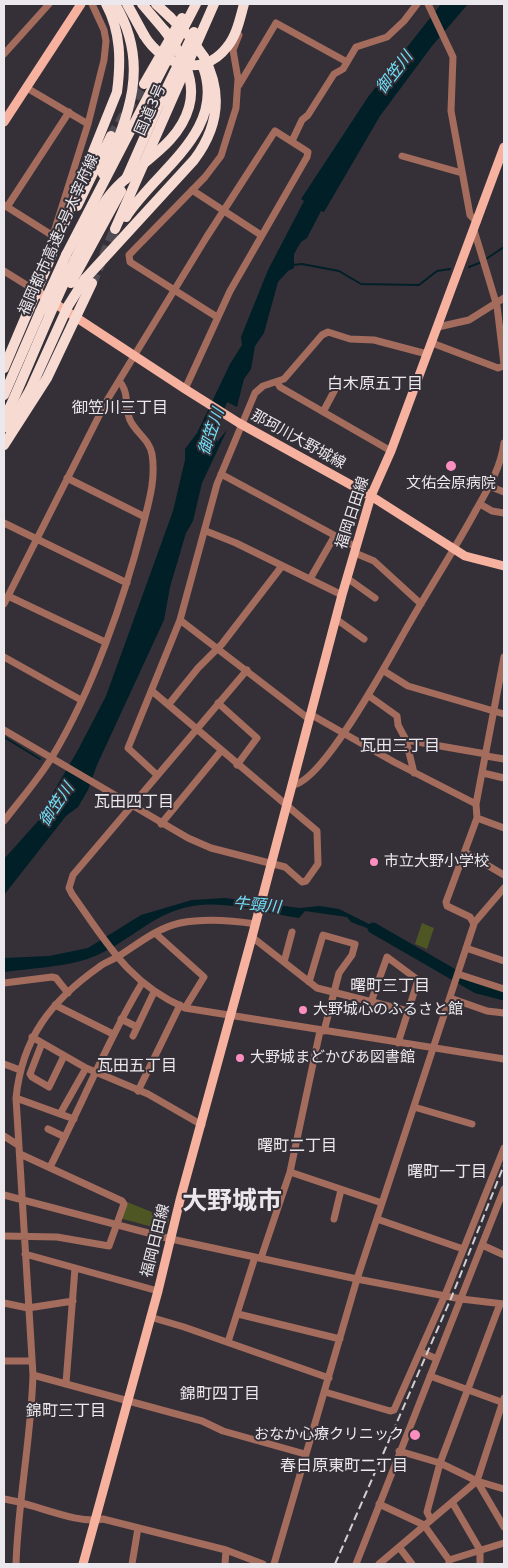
<!DOCTYPE html>
<html>
<head>
<meta charset="utf-8">
<style>
  body { margin:0 }
  #map { position:relative; width:508px; height:1568px; overflow:hidden; background:#353038; font-family:"Varela Round",sans-serif }
  canvas { display:block }
  .frame { position:absolute; inset:0; border:5px solid #ebe8ed; pointer-events:none }
</style>
</head>
<body>
<div id="map">
<canvas width="508" height="1568"></canvas>
<div class="frame"></div>
</div>
<script>
const c = document.querySelector('canvas').getContext('2d');
c.lineJoin = 'round';
function fillPath(path, color) { c.fillStyle = color; c.fill(path, 'evenodd'); }
function stroke(path, color, width, dash) { c.strokeStyle = color; c.lineWidth = width; c.lineCap = dash ? 'butt' : 'round'; c.setLineDash(dash || []); c.stroke(path); }
function drawText(font, color, halo, rows, align = 'center') {
  c.font = font + ' "Varela Round","Noto Sans JP",sans-serif'; c.lineWidth = 4; c.setLineDash([]); c.textBaseline = 'middle'; c.strokeStyle = halo; c.fillStyle = color; for (const [text, x, y, turn = 0] of rows) {
    c.save(); c.translate(x, y); c.rotate((+turn || 0) * Math.PI / 180); c.textAlign = isNaN(turn) ? turn : align; if (halo) c.strokeText(text, 0, 0); c.fillText(text, 0, 0); c.restore();
  }
}
const green = new Path2D(`
  M422 923 434 928 427 949 415 944Z
  M127 1202 169 1219 168 1224 160 1229 123 1219 121 1216Z`);
const water = new Path2D(`
  M441 4H468L432 46 380 116 324 212 321 211 307 238 301 242 294 254V268L288 271 278 282 264 333 255 346 251 369 244 379 237 407 227 402 216 432 217 442 227 430 202 483 193 521 186 533 170 587 164 620 97 765 88 790 78 807 66 816 4 895V859L47 811V803L78 750 106 696 173 511 185 460V449L197 433 230 364 242 345 241 337 268 270 304 201 301 199 368 97Z
  M225 898 299 908 320 906 339 909 377 928 388 936 351 922 347 917 305 911 299 918C267 914 234 902 201 905 154 909 131 943 90 958 70 966 27 969 4 972V958L49 956 88 948 141 915 192 900Z`);
const stream = new Path2D(`
  M486 259 504 247
  M293 265 302 264 339 271 361 284 419 285 437 271 450 269
  M469 267 482 262
  M4 737 40 759`);
const river = new Path2D(`
  M373 928 477 988 504 995`);
const highwayTunnel = new Path2D(`
  M111 136 144 84
  M92 283 115 229`);
const minor = new Path2D(`
  M428 4 453 57 451 111 470 215 477 222
  M4 54 49 4
  M239 85 276 23 347 62
  M27 88 88 124
  M292 141 302 120 308 115 334 74 343 69 356 47 387 37 404 21 417 4
  M402 156 462 173
  M192 190 261 235
  M4 205 50 234 54 232 88 124 104 60 106 41 104 30 92 4
  M7 207 69 112
  M474 230 497 306 504 364
  M4 271 36 291
  M217 317 130 262 129 255 205 177 221 156 236 108 238 79 233 50 239 35
  M438 327 469 320 504 298
  M432 343 498 368 504 366
  M277 382 280 387 391 451
  M323 412 338 384
  M221 474 356 547
  M67 478 145 517
  M489 486 504 492
  M480 504 492 511 504 513
  M4 523 127 583
  M206 531 236 543 342 595
  M355 553 374 561 421 604
  M347 578 375 598
  M310 579 334 537
  M8 596 105 642
  M4 604 106 402 206 238 275 131 308 152 307 157 230 291 185 389
  M336 619 364 639
  M180 620 309 719
  M4 657 81 700
  M247 670 73 875 69 888 72 894C107 943 128 983 185 1008L504 1059
  M384 671 408 686 504 714
  M369 696 397 716 398 725 406 740 486 754
  M218 703 257 738 237 765
  M169 704 198 668 222 644 282 566
  M310 714 394 762 476 804
  M4 730 188 838 211 848 285 867 302 882 306 881 318 864 317 831 152 691
  M406 740 414 773
  M486 756 504 759
  M483 773 504 778
  M156 774 128 748 180 620 217 484 255 393 263 386 284 379 322 335 328 332 350 339 374 340 427 354
  M292 785C322 784 389 659 405 631 428 590 454 551 476 510 488 489 501 467 504 443
  M477 818 504 828
  M4 821C20 800 38 780 52 757 92 691 124 600 143 525 149 501 156 479 152 454 149 439 136 433 130 420 124 406 130 393 119 381
  M161 824 221 751
  M465 852 504 875
  M474 923 504 888
  M155 933 204 977 185 1008
  M252 937 317 988 408 1011
  M466 948 504 961
  M284 962 292 932
  M458 974 504 989
  M309 982 323 935 355 944 352 955 339 973 324 1031
  M4 983 52 977 56 978 68 993
  M450 998 487 1011 504 1013
  M371 1002 387 957 418 980 398 1043
  M55 1005 113 1034
  M121 1019 137 1027
  M133 1036 154 992
  M32 1037 86 1068 148 1094 202 1125
  M42 1043 30 1074 32 1077 49 1087 64 1056
  M4 1064 20 1070
  M138 1091 180 1005
  M16 1098 74 1119
  M414 1107 472 1124
  M60 1114 86 1068
  M48 1129 65 1137
  M4 1136 18 1145
  M50 1167C81 1106 107 1042 142 983
  M290 1172 382 1203
  M4 1195 171 1239 357 1279 461 1299 504 1304
  M334 1219 341 1190
  M377 1219 463 1249
  M4 1236 57 1237 109 1246 124 1204 122 1201 20 1154
  M482 1245 504 1255
  M25 1254 158 1291
  M261 1258 290 1172 320 1031
  M4 1303 28 1308 73 1301
  M238 1314 340 1339
  M150 1317 184 1327 329 1378
  M228 1342 255 1257
  M421 1352 437 1359
  M4 1361H31
  M33 1375 202 1421 223 1431 305 1454
  M430 1376 504 1403
  M66 1383 75 1268
  M325 1392 390 1411 394 1410 445 1295 504 1148
  M399 1451 440 1463 477 1481 504 1527
  M477 1481 504 1398
  M4 1499C33 1503 77 1525 103 1519L226 1550 263 1564
  M452 1502 480 1550V1564
  M379 1504 424 1525 449 1560V1564
  M431 1520 427 1512 440 1463 500 1304
  M399 1547 412 1564
  M449 1560 504 1543
  M16 1564C18 1501 31 1439 33 1375L16 1098C22 1038 51 1001 99 967 105 962 113 960 119 956 138 944 157 928 180 923 205 918 230 920 256 924
  M132 1564 138 1528
  M225 1564 226 1550
  M274 1564 357 1279 474 924 470 917 447 906 446 902 477 818 476 804 504 657
  M356 1564 504 1189
  M379 1564 477 1481 504 1489`);
const major = new Path2D(`
  M4 122 81 4
  M36 291 185 389 239 423 371 496 465 556 504 566
  M83 1564 158 1291 180 1200 252 937 342 595 371 496 391 451 504 147`);
const highway = new Path2D(`
  M127 4 144 35
  M142 4 165 31
  M156 4 170 17
  M144 84 182 18
  M103 174C129 116 151 64 115 4
  M126 179 159 104 194 32
  M77 206 111 136
  M126 217C155 171 227 131 203 67
  M115 229 214 4
  M66 255 196 4
  M46 269 117 92C121 61 121 32 106 4
  M85 279 194 160C218 128 223 93 204 57
  M4 368 48 264
  M4 395 40 312
  M4 420 10 407
  M8 428 30 390
  M4 445 47 378 92 283`);
const rail = new Path2D(`
  M335 1564 452 1296 504 1165`);
const highwayBridge = new Path2D(`
  M170 17 189 36 204 57
  M144 35C162 65 202 79 227 47 237 35 240 18 244 4
  M71 283 121 191
  M40 312 66 255
  M30 390 68 306 85 279
  M10 407C31 360 50 311 73 264 83 243 92 219 106 200 130 166 177 150 189 107 197 79 181 53 165 31`);
const markers = [
  [451,466,6,"#fd8ec0"],
  [374,862,5,"#fd8ec0"],
  [303,1010,5,"#fd8ec0"],
  [240,1058,5,"#fd8ec0"],
  [415,1435,6,"#fd8ec0"]
];
const streetNames = [
  ["国道3号",151,110,-66],
  ["福岡都市高速2号太宰府線",59,235,-66],
  ["那珂川大野城線",298,440,29],
  ["福岡日田線",353,513,-72],
  ["福岡日田線",156,1241,-76]
];
const poiNames = [
  ["文佑会原病院",451,484,"center"],
  ["市立大野小学校",384,862],
  ["大野城心のふるさと館",313,1010],
  ["大野城まどかぴあ図書館",250,1058],
  ["おなか心療クリニック",404,1435,"right"]
];
const waterNames = [
  ["御笠川",395,73,-52],
  ["御笠川",212,432,-71],
  ["御笠川",57,805,-56],
  ["牛頸川",257,906,5]
];
const neighbourhoodNames = [
  ["白木原五丁目",375,385],
  ["御笠川三丁目",120,409],
  ["瓦田三丁目",400,747],
  ["瓦田四丁目",134,803],
  ["曙町三丁目",390,987],
  ["瓦田五丁目",137,1067],
  ["曙町二丁目",297,1147],
  ["曙町一丁目",447,1173],
  ["錦町四丁目",220,1395],
  ["錦町三丁目",66,1412],
  ["春日原東町二丁目",344,1467]
];
const townNames = [
  ["大野城市",232,1202]
];
fillPath(green, '#4e5624');
fillPath(water, '#001f26');
stroke(stream, '#001f26', 2);
stroke(river, '#001f26', 11);
stroke(highwayTunnel, '#504c53', 10, [10, 5]);
stroke(minor, '#a36c5d', 7);
stroke(major, '#f7b29f', 9);
stroke(highway, '#f7dbd3', 10);
stroke(rail, '#d1ced3', 2, [8, 4]);
stroke(highwayBridge, '#f7dbd3', 10);
for (const [x, y, r, color] of markers) { const dot = new Path2D(); dot.arc(x, y, r, 0, 2 * Math.PI); c.fillStyle = color; c.fill(dot); stroke(dot, '#353038', 2); }
drawText('15px', '#ebe8ed', '#353038', streetNames);
drawText('15px', '#ebe8ed', '#353038', poiNames, 'left');
drawText('italic 16px', '#70e1fa', '#353038', waterNames);
drawText('16px', '#ebe8ed', '#353038', neighbourhoodNames);
drawText('bold 25px', '#ebe8ed', '#353038', townNames);
</script>
</body>
</html>
